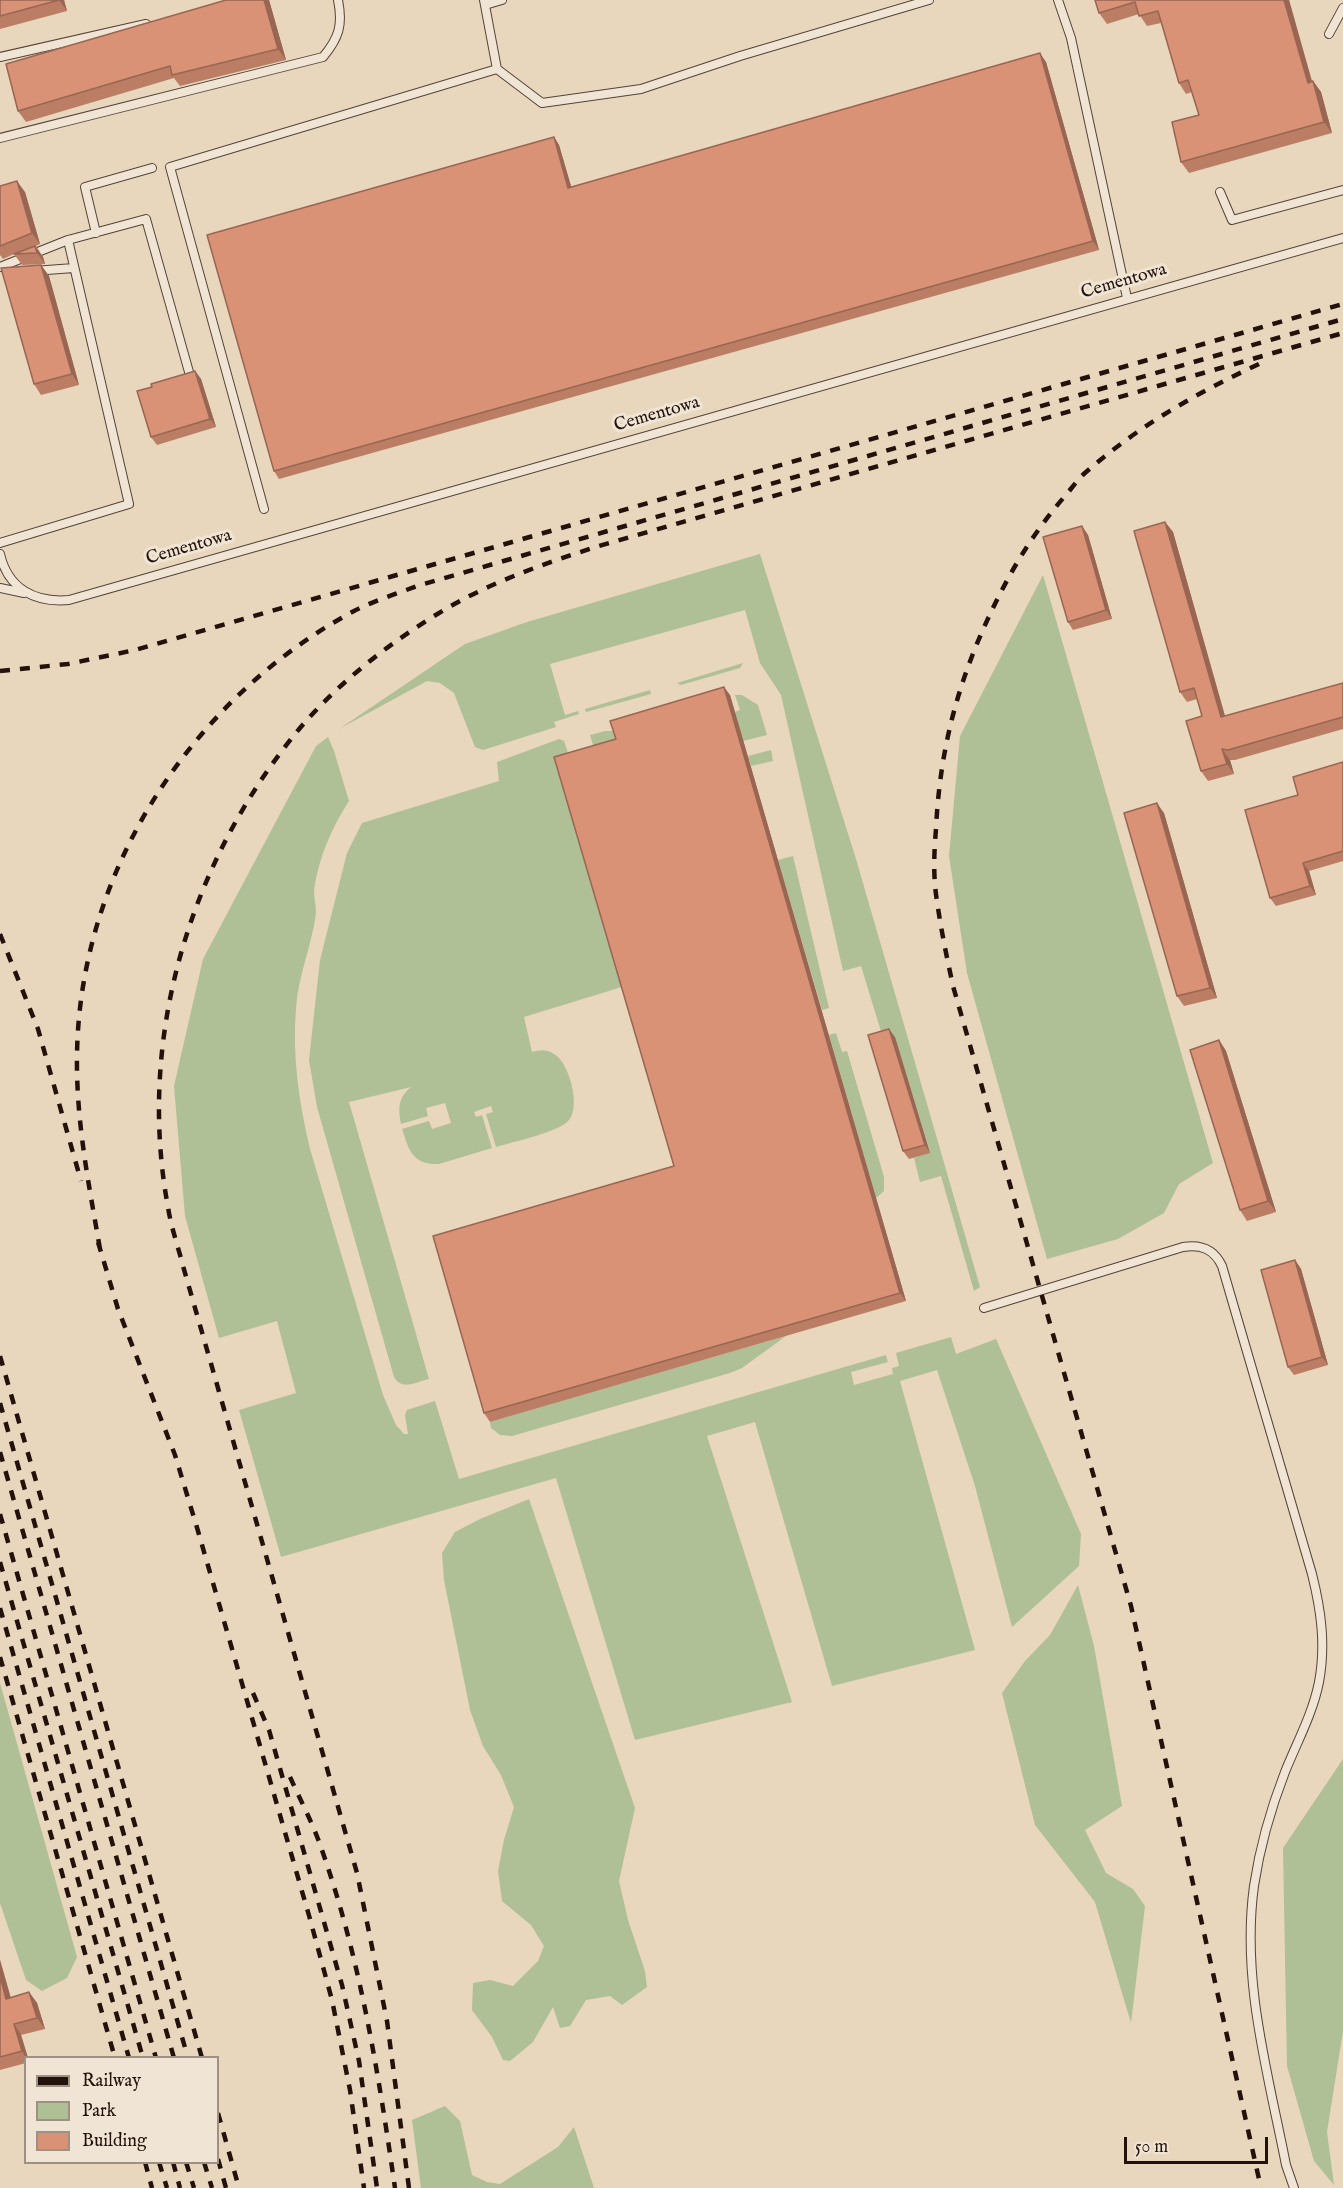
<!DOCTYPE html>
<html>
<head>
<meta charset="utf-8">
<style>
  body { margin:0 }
  #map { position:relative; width:1343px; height:2188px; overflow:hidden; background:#e8d7bd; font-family:"IM FELL English",serif }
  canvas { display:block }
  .legend { position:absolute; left:24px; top:2056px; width:195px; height:108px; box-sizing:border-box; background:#f0e5d4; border:2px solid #9e9184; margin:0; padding:8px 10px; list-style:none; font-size:18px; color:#23120c }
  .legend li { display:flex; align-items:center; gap:12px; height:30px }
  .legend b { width:30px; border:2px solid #9e9184 }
  .scale { position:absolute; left:1124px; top:2137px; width:144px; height:27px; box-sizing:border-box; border:3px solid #23120c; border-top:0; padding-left:8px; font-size:18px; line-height:21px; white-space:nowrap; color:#23120c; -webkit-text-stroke:4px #f0e5d4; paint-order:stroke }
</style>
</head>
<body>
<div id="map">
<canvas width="1343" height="2188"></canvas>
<ul class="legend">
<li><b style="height:8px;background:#23120c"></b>Railway</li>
<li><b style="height:16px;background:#afbf96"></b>Park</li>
<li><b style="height:16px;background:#d99276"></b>Building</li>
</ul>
<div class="scale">50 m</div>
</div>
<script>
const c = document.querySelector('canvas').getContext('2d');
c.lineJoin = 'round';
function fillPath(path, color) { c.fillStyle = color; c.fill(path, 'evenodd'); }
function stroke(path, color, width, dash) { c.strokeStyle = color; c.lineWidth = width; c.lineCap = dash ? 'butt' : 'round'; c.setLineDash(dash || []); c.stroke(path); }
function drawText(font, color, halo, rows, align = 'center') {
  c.font = font + ' "IM FELL English",serif'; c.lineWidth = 6; c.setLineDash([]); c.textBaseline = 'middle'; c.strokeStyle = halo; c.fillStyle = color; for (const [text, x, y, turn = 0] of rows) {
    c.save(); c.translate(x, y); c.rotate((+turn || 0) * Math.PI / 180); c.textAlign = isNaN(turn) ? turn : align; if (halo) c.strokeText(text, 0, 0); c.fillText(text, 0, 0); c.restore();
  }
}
const green = new Path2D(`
  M760 554 856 859 980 1287 974 1291 941 1176 920 1182 914 1158 930 1152 894 1035 883 1038 861 966 843 971 781 695 760 663 745 610 550 664 565 715 578 711 579 714 554 722 556 727 483 750 475 747 454 693 440 683 427 681 339 729 465 644 527 622Z
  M1043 575 1213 1163 1179 1184 1164 1213 1118 1239 1047 1259 967 973 949 856 960 736Z
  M743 663 740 668 681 685 677 683Z
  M650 690 651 694 586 712 585 709Z
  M735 695H742L758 705 767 735 743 741 735 712 740 710Z
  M605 731H614L619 748 596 755 590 735Z
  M328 737 334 751 349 801C331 829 319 857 314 890 314 898 316 906 316 913 312 945 298 976 296 1008 292 1056 299 1102 310 1149L383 1395 396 1425 404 1434H408L405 1415 407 1410 435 1401 459 1479 886 1355 888 1362 851 1372 854 1385 893 1374 892 1368 899 1366 896 1353 951 1337 956 1354 996 1339 1081 1534 1079 1566 1012 1627 975 1486 937 1370 900 1381 975 1650 832 1686 755 1422 707 1436 792 1702 635 1740 556 1478 281 1557 239 1410 296 1393 277 1321 219 1338 185 1216 174 1086 203 959 316 746Z
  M559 739 564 741 571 762 625 986 524 1017 532 1052C539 1050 547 1049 554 1054 569 1062 581 1106 569 1120 560 1132 512 1142 496 1147L486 1114 493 1112 491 1106 474 1112 476 1117 482 1115 492 1148 439 1164C412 1165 409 1150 402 1129L429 1121 432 1129 451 1123 445 1103 426 1108 428 1116 401 1124C398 1108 398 1098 411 1087L349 1102 429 1379C416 1382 402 1391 394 1377L317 1107 309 1060 320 960 347 853 362 823 499 781 497 762Z
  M771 750 773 761 751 766 748 756Z
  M793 856 829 1008 822 1010 778 860Z
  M836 1033 842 1052 847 1051 884 1177V1191L876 1198 829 1035Z
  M786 1336 742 1368 730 1373 512 1436 500 1435 491 1428 490 1422Z
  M529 1499 635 1808 619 1881 628 1920 645 1971 647 1987 622 2005 610 1996 586 2000 570 2026 560 2028 553 2007 533 2042 510 2061 503 2060 492 2037 472 2010 473 1983 490 1980 513 1986 538 1961 544 1946 531 1925 502 1901 498 1871 504 1840 514 1807 501 1775 483 1746 470 1710 444 1580 442 1553 455 1532 480 1519Z
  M1078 1585 1094 1646 1122 1806 1085 1830 1106 1873 1133 1889 1145 1906 1131 2023 1095 1902 1035 1825 1002 1693 1025 1661 1050 1635Z
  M0 1683 77 1957 67 1978 42 1991 26 1980 0 1903Z
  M1343 1759V2031L1327 2132 1334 2185 1314 2161 1287 2066 1283 1848Z
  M445 2106 460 2121 472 2175 487 2182 500 2184 558 2147 574 2127 594 2188H421L412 2120Z`);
const lane = new Path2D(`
  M484 0 497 69 542 103 641 89 740 56 929 0
  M1058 0 1071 38 1127 298
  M485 5 502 0
  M1329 34 1343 8
  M0 57 146 24
  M0 138 323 57C339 38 343 25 338 0
  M1220 192 1232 220 1343 190
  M96 233 85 187 152 168
  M0 267 68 240
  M33 271 74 268
  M264 509 170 167 497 69
  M0 543 129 504 68 240 146 219 189 372
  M0 554C8 589 35 603 69 600L1343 238
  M0 588 24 593
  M984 1308 1183 1247C1201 1244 1214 1249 1222 1266L1312 1574C1321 1610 1326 1645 1319 1682 1313 1713 1297 1742 1285 1772 1271 1808 1260 1846 1254 1886 1241 1980 1268 2073 1286 2165L1294 2188`);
const rail = new Path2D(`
  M1259 364C1195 394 1140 425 1086 472 1078 479 1072 488 1065 496 1040 525 1020 555 1002 590 962 667 940 742 936 829 934 852 933 878 937 901 941 930 947 958 953 986L1131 1606 1261 2188
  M0 671 68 664 135 650 1343 304
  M0 934 38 1029 81 1181
  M98 1242 118 1309 175 1455 198 1531 310 1919 332 2000 350 2090 364 2188
  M100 1249C89 1185 76 1122 77 1056 79 871 192 698 354 611 373 601 396 594 417 586L1343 319
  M0 1356 202 2058
  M0 1403 188 2058
  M0 1452 174 2058
  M0 1514 156 2058
  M0 1562 143 2058
  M0 1608 129 2058
  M0 1657 115 2058
  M253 1693 269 1730 342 1985 359 2061 377 2188
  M290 1777C299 1797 310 1818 318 1839 359 1951 378 2070 395 2188
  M218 2113 239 2188
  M218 2159 226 2188
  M145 2162 152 2188
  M159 2162 167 2188
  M173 2162 180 2188
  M186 2162 194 2188
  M204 2162 212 2188
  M409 2188 387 2021 357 1873 183 1266C178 1246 171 1227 168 1207 136 1037 191 859 300 728 340 681 392 641 444 610 493 581 546 563 599 546L1343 333`);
const wall = new Path2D(`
  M0 0H64L67 11 0 29Z
  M226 0H269L286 60 180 86 174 78 26 122 18 111Z
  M1095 0H1289L1312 81H1313L1321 92 1332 133 1189 173 1181 162 1199 115 1192 92 1186 94 1179 83 1161 23 1147 26 1139 14 1107 24 1099 13Z
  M1046 62 1099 250 279 479 274 471 554 137 559 145 571 187Z
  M0 186 25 192 40 244 36 246 43 257 45 264 22 265 14 254 3 259 0 255Z
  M41 265 49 276 79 385 41 395 34 384Z
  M195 371 201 379 216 427 157 445 151 437 152 387Z
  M1165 522 1173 532 1225 716 1343 683V729L1235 760H1230L1234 774 1208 781 1201 771 1202 716 1197 699 1187 702 1180 692Z
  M1082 526 1088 535 1112 619 1073 630 1068 622Z
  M730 695 906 1301 490 1422 484 1413 674 1166 616 739Z
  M1343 762V861L1309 871 1316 895 1276 906 1270 898Z
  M1164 813 1217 998 1184 1006 1177 996Z
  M895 1037 930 1153 909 1159 903 1151Z
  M1219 1040 1226 1051 1276 1212 1247 1221 1240 1210Z
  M1295 1260 1301 1269 1328 1365 1294 1375 1288 1367Z
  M0 1960 11 1998 29 1992 37 2003 45 2029 21 2035 28 2058H26V2063L0 2070Z`);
const shadedWall = new Path2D(`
  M59 0H64L67 11Z
  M264 0H269L286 60 278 49Z
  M1284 0H1289L1315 93 1308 83Z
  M1040 53 1046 62 1099 250 1093 241Z
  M1313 81 1321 92 1332 133 1324 122Z
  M554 137 559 145 574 196 568 188Z
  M17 181 25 192 40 244 32 233Z
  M35 246 43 257 45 264 37 253Z
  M41 265 49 276 79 385 72 374Z
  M195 371 201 379 216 427 210 419Z
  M1165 522 1173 532 1228 727 1221 717Z
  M1082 526 1088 535 1112 619 1106 610Z
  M724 687 730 695 906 1301 900 1293Z
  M1222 749 1230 760 1234 774 1227 764Z
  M1157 803 1164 813 1217 998 1210 988Z
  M1303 863 1309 871 1316 895 1310 886Z
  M889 1029 895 1037 930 1153 925 1145Z
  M1219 1040 1226 1051 1276 1212 1268 1201Z
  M1295 1260 1301 1269 1328 1365 1322 1357Z
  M0 1960 14 2010 6 1999 0 1976Z
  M29 1992 37 2003 45 2029 37 2018Z
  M14 2024 21 2035 28 2058H26L22 2051Z`);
const building = new Path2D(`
  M0 0H59L0 16Z
  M226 0H264L278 49 172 75 170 66 18 111 6 64Z
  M1095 0H1284L1308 83 1313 81 1324 122 1181 162 1172 122 1199 115 1188 80 1179 83 1158 11 1139 16 1135 2 1099 13Z
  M1040 53 1093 241 274 471 207 235 554 137 568 188Z
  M17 181 32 233 0 246V186Z
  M35 246 37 253 14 254Z
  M41 265 72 374 34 384 1 268Z
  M195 371 210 419 151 437 137 391 152 387 151 384Z
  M1165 522 1221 717 1343 683V717L1228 750 1222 749 1227 764 1201 771 1186 721 1202 716 1194 688 1180 692 1134 531Z
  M1082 526 1106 610 1068 622 1043 537Z
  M724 687 900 1293 484 1413 433 1236 674 1166 554 757 616 739 610 721Z
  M1343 762V851L1303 863 1310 886 1270 898 1245 810 1298 795 1293 777Z
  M1157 803 1210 988 1177 996 1124 813Z
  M889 1029 925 1145 903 1151 868 1035Z
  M1219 1040 1268 1201 1240 1210 1190 1050Z
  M1295 1260 1322 1357 1288 1367 1261 1270Z
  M0 1976 6 1999 29 1992 37 2018 14 2024 22 2051 0 2057Z`);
const streetNames = [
  ["Cementowa",1124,282,-16],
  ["Cementowa",657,415,-16],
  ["Cementowa",189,548,-16]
];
fillPath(green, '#afbf96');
stroke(lane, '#544338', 10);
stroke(lane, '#f0e5d4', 8);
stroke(rail, '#23120c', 4.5, [10, 10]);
fillPath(wall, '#bb7e65');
fillPath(shadedWall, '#986653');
fillPath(building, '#d99276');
stroke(building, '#986653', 1.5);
drawText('18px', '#23120c', '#f0e5d4', streetNames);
</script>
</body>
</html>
